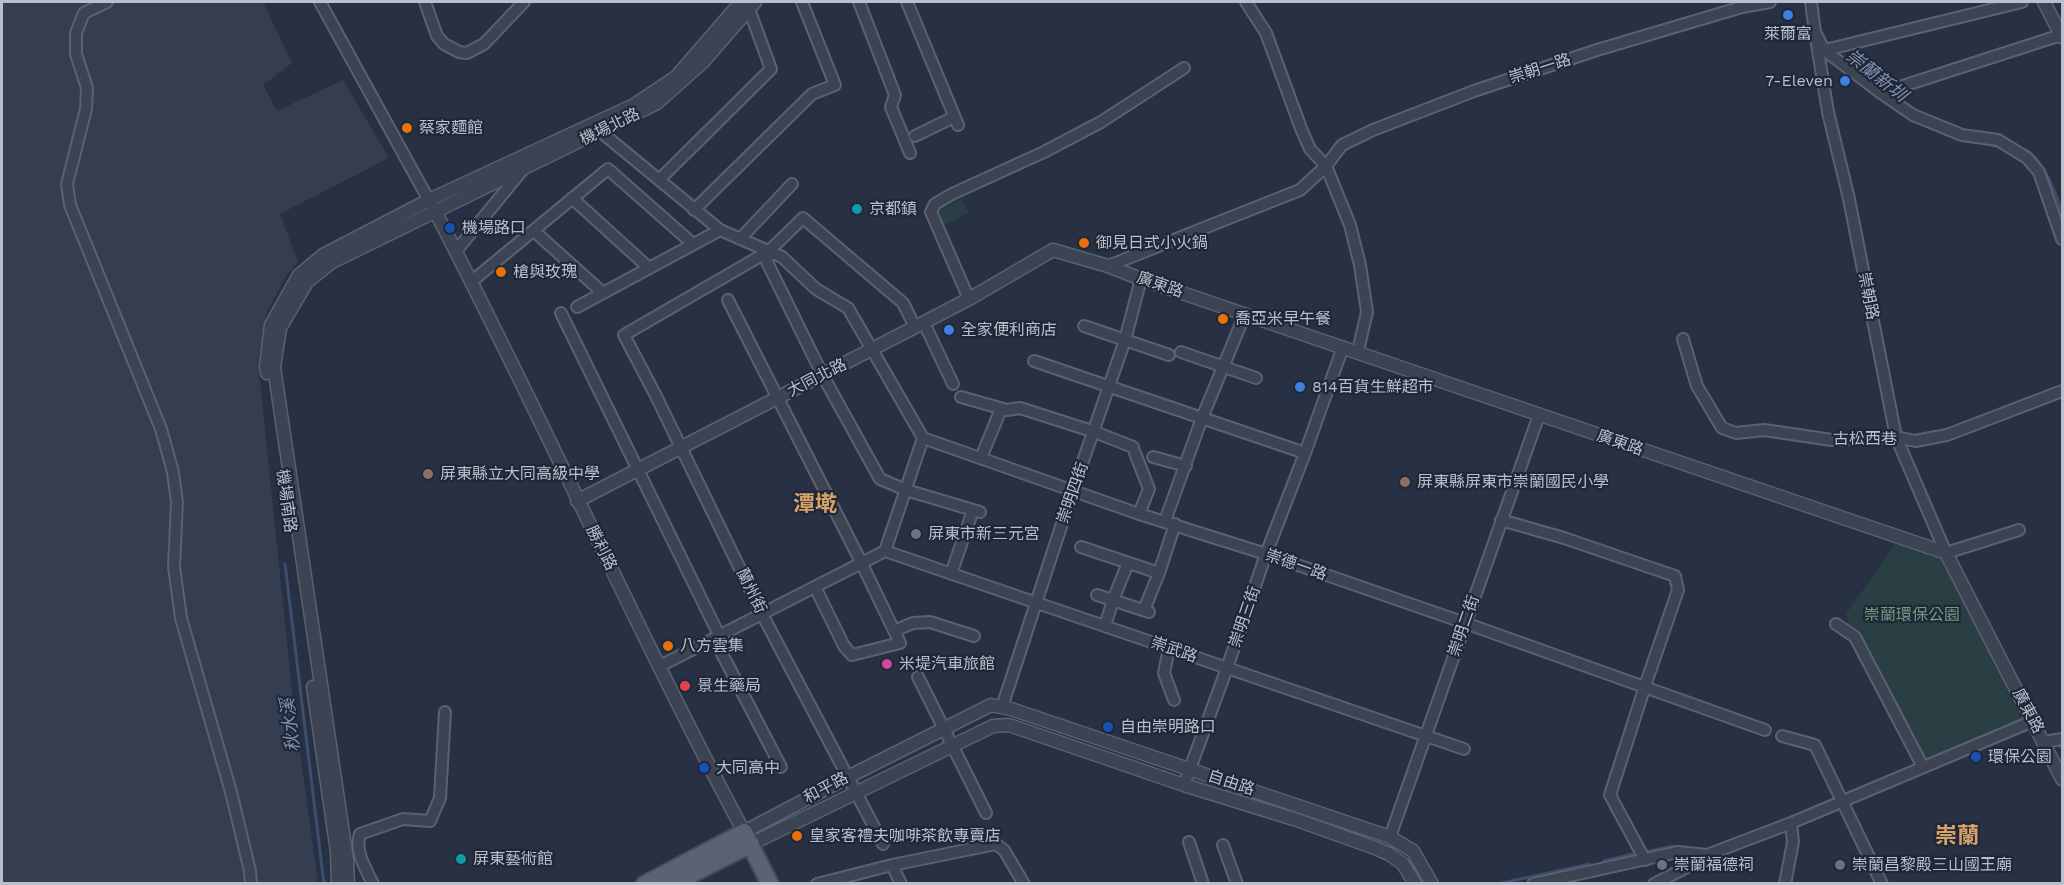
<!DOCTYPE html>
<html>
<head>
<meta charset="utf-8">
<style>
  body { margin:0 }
  #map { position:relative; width:2064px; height:885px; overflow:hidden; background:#273143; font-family:"Work Sans",sans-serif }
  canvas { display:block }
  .frame { position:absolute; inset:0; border:3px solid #b9bfcc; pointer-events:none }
</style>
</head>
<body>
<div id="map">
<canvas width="2064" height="885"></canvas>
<div class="frame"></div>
</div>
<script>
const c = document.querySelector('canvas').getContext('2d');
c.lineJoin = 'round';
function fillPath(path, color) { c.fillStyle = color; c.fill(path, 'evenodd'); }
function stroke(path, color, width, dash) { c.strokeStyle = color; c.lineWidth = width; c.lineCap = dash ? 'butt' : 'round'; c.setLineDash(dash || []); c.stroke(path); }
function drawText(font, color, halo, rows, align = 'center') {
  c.font = font + ' "Work Sans","Noto Sans TC",sans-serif'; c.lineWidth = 4.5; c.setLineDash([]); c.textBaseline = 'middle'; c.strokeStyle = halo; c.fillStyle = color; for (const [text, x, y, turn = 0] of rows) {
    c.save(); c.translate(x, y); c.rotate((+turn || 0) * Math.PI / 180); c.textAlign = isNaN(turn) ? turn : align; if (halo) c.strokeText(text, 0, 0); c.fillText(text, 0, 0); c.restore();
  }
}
const airport = new Path2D(`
  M2 2H263L292 63 263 85 277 111 343 80 389 158 280 214 298 262 286 276 266 314 258 361 293 701 318 883 2 884Z`);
const green = new Path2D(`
  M962 199 969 213 942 226 935 212Z
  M1896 543 1943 557 2021 719 1925 765 1868 647 1849 625 1846 614Z`);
const stream = new Path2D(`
  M1888 104 1905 115
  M1930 127 1948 135
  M1987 144 2001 147
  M2025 149C2043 159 2056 193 2062 213
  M285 564 324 884
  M2057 745 2062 747
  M1644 852 1674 846
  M1604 861 1637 853
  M1497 884 1590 864`);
const minor = new Path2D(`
  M107 2 84 13 76 33V54L87 88 86 109 67 184 70 205 161 429 173 472 177 502 174 567 181 618 231 792 250 871 251 884
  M320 2 432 206
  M425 2 437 36 444 44 459 52 467 53 484 44 524 2
  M859 2 895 95 891 107 910 153
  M907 2 958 125
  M1246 2 1266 33 1302 131 1310 149 1326 166 1350 225 1360 265 1367 312 1358 351
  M1811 2 1815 32 1824 50 1881 93 1913 115 1962 135 1998 140 2027 158 2039 172 2062 239
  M1815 32 1828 112 1849 199 1896 437 1946 553 2019 530
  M1821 51 2022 2
  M1881 93 2061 35
  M601 132 720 230 782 257 816 289 848 308 923 438 1139 514 1266 554 1465 623 1765 730
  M915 136 954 117
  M659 180 771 69 749 9
  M572 198 649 268
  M694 210 812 94 835 85 802 2
  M534 231 603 293
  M740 239 792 184
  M456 251 524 168
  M769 251 767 262 823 376 880 479 906 490 980 512
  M1108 266 1300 190 1326 166 1342 145 1373 130 1474 91 1597 50 1742 7 1770 2
  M471 282 608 169 693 244
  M969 299 931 212 935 204 952 194 1044 152 1101 122 1184 68
  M728 300 861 562 900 643 852 655 844 646 815 587
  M577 307 720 230
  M561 313 719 635V648L781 767
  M924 323 953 384
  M1084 326 1169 355
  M1683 339 1697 386 1722 428 1736 433 1764 430 1832 440 1896 437 1915 441 1947 435 2062 391
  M1181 352 1256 378
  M1034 361 1305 453
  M961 397 1007 410 1020 408 1095 432 1133 447
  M1135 453 1149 489 1139 514
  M1153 457 1186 466
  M981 458 1001 409
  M1501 520 1564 538 1675 576 1678 590 1645 686 1610 795 1645 860
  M1165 521 1202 418 1245 314
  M1081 547 1159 573
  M885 551 1464 749
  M951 574 973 510
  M1097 595 1149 612
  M1144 610 1159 573 1175 524
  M1836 624 1855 637 1923 767
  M1105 626 1113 600 1128 563
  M894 631 913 623 930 622 974 636
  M1169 648 1164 673 1174 700
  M660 666 885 551 923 438
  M918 677 986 813
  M1002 707 1073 490 1125 340 1141 279
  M1782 736 1815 745 1882 884
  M2044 742 2062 739
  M1184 785 1227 668 1266 554 1305 453 1343 347
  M1390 837 1539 415
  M1189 842 1203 884
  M883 844 762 614 656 396 624 335 769 251 803 218 903 303 915 327
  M1223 845 1237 884
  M892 865 901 884
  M373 884C366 869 354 851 360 834L403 819 430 821 440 798 445 712
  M817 884 892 865 996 844 1004 850 1024 884
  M1533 884 1678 852 1707 855
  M1654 884 1701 860 1707 855 1791 823 2033 721
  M1785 884 1793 842 1791 823`);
const tertiary = new Path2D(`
  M2044 2 2062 37
  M435 211C542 416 635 628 744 832L848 777 991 705 1011 709 1390 837 1413 851 1432 884
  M267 373 266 366 271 325 299 275 323 255 429 200 634 105 676 77 741 2
  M577 501 915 327 969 299 1053 250 1108 266 1141 279 1946 553 2062 779
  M313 687 337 852 338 884
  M751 844 993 726 1009 725 1184 785 1297 820 1375 848 1389 854 1403 864 1415 884
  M348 884 347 860 274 367 280 328 307 282 332 262 657 103 703 62 755 2`);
const primary = new Path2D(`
  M645 884 744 832 770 884
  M672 884 751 844`);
const markers = [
  [1788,15,6,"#3f7fe0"],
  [1845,81,6,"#3f7fe0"],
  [407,128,6,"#e8710a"],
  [857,209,6,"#0f9aa8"],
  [450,228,6,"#1a4fb4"],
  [1084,243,6,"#e8710a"],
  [501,272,6,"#e8710a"],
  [1223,319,6,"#e8710a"],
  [949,330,6,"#3f7fe0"],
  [1300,387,6,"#3f7fe0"],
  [428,474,6,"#8d6e63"],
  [1405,482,6,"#8d6e63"],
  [916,534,6,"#6b7280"],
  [668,646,6,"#e8710a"],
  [887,664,6,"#d1479c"],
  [685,686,6,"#e0444e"],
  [1108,727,6,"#1a4fb4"],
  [1976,757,6,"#1a4fb4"],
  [704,768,6,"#1a4fb4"],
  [797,836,6,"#e8710a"],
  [461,859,6,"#0f9aa8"],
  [1662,865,6,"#6b7280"],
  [1840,865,6,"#6b7280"]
];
const poiNames = [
  ["萊爾富",1788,34,"center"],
  ["7-Eleven",1833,81,"right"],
  ["蔡家麵館",419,128],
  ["京都鎮",869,209],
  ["機場路口",462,228],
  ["御見日式小火鍋",1096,243],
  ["槍與玫瑰",513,272],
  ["喬亞米早午餐",1235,319],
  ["全家便利商店",961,330],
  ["814百貨生鮮超市",1312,387],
  ["屏東縣立大同高級中學",440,474],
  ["屏東縣屏東市崇蘭國民小學",1417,482],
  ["屏東市新三元宮",928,534],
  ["八方雲集",680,646],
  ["米堤汽車旅館",899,664],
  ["景生藥局",697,686],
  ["自由崇明路口",1120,727],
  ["環保公園",1988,757],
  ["大同高中",716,768],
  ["皇家客禮夫咖啡茶飲專賣店",809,836],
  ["屏東藝術館",473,859],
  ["崇蘭福德祠",1674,865],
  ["崇蘭昌黎殿三山國王廟",1852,865]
];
const streetNames = [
  ["崇朝一路",1540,69,-18],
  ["機場北路",610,127,-26],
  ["廣東路",1160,285,19],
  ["崇朝路",1868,296,79],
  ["大同北路",817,378,-27],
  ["古松西巷",1865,439],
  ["廣東路",1620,443,19],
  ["崇明四街",1073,493,-71],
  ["機場南路",286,501,82],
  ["勝利路",601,548,63],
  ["崇德一路",1296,565,19],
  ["蘭州街",751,591,64],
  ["崇明三街",1245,617,-71],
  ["崇明二街",1464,626,-71],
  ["崇武路",1174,650,19],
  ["廣東路",2028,711,62],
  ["自由路",1231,783,18],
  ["和平路",826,788,-28]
];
const parkNames = [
  ["崇蘭環保公園",1912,615]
];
const waterNames = [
  ["崇蘭新圳",1876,76,38],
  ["秋水溪",291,725,-97]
];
const districtNames = [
  ["潭墘",815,505],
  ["崇蘭",1957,837]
];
fillPath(airport, '#353e50');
fillPath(green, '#293f44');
stroke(stream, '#3d4d6c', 3);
stroke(minor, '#5a6170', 14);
stroke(tertiary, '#5a6170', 15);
stroke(primary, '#454c5c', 20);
stroke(minor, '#3c4353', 10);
stroke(tertiary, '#3c4353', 12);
stroke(primary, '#5a6273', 16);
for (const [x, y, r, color] of markers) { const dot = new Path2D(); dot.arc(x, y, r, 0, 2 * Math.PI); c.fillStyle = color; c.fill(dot); stroke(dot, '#202838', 2); }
drawText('16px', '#b9bfcc', '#202838', poiNames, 'left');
drawText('16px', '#b9bfcc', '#202838', streetNames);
drawText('16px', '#709d7e', '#202838', parkNames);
drawText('italic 18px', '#8092b3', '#202838', waterNames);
drawText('bold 22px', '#d6a26a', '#202838', districtNames);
</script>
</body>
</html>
